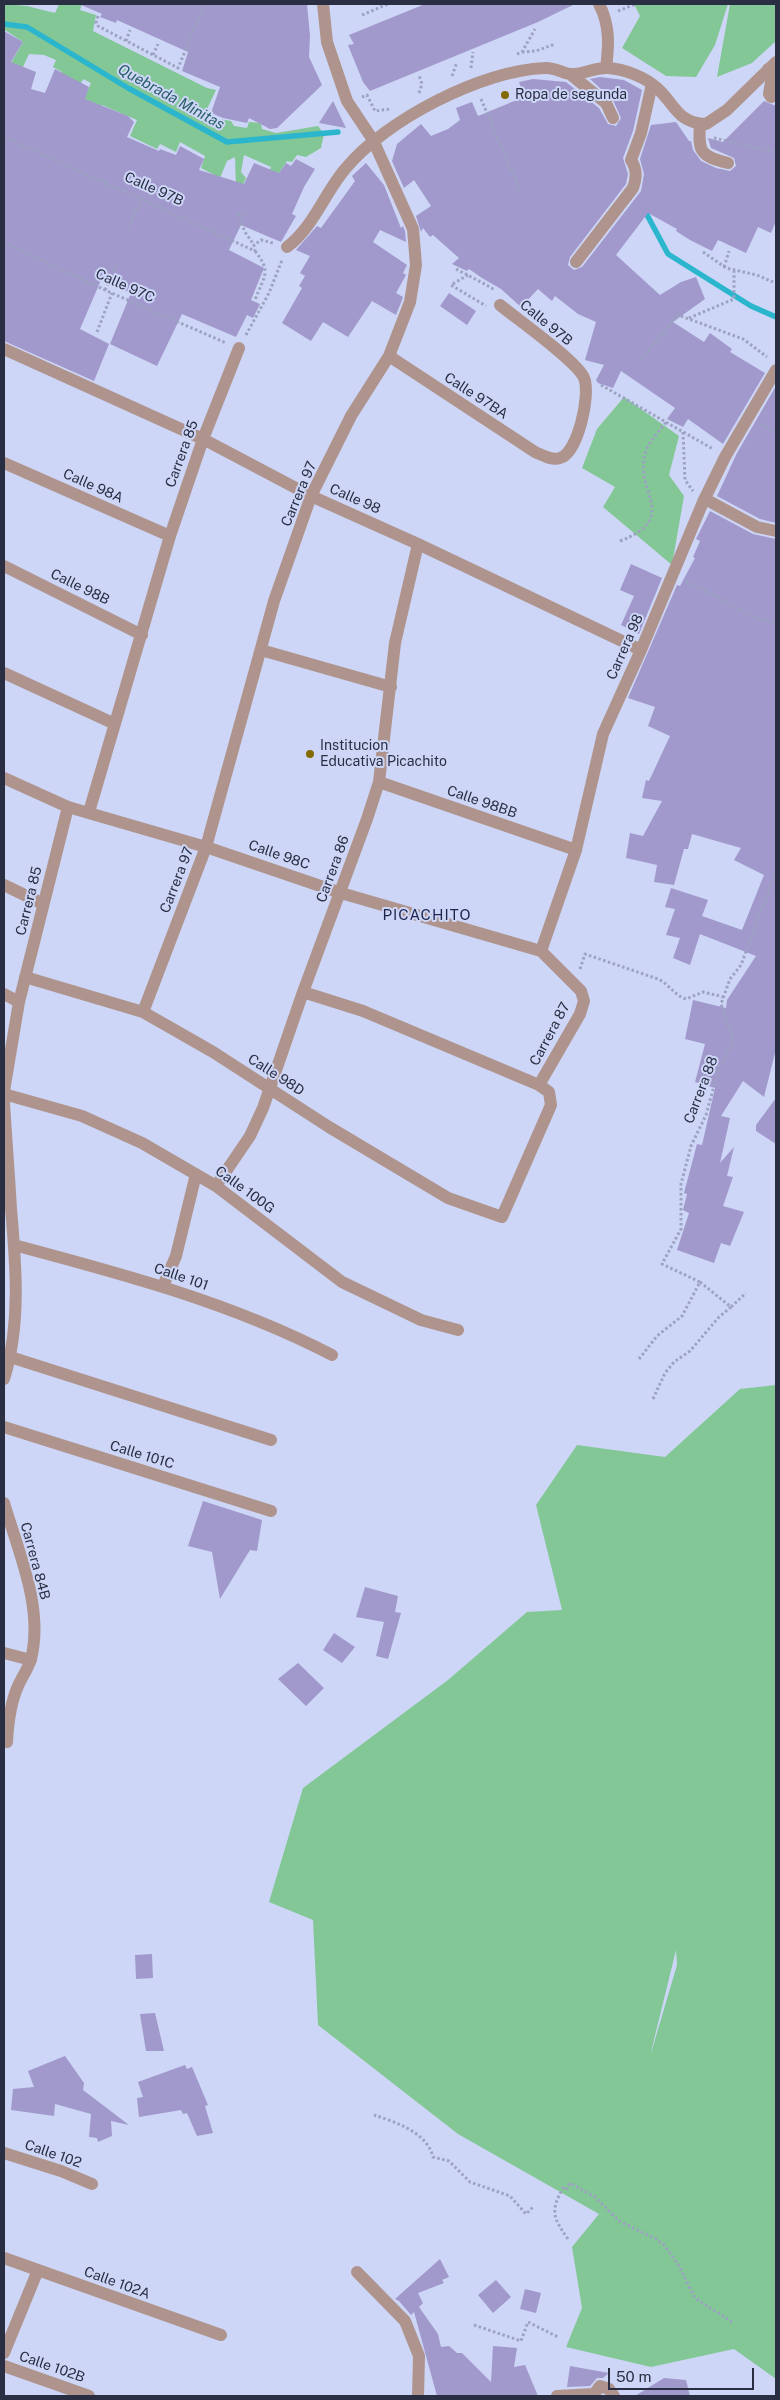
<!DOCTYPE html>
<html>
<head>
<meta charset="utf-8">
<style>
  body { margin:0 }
  #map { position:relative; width:780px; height:2400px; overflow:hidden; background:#cdd6f6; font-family:"Public Sans",sans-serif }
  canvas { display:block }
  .frame { position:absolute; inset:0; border:5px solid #292e43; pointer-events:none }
  .scale { position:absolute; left:608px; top:2368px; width:146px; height:22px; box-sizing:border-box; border:2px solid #292e43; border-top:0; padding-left:6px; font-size:15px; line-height:18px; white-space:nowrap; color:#292e43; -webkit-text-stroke:4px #cdd6f6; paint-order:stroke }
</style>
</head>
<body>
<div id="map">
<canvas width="780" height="2400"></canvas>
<div class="frame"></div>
<div class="scale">50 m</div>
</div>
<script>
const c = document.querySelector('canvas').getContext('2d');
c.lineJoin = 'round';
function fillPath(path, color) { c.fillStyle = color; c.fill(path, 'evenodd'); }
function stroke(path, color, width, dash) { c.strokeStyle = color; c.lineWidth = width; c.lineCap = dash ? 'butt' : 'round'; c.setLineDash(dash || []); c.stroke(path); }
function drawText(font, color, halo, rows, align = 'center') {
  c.font = font + ' "Public Sans",sans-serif'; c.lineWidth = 4; c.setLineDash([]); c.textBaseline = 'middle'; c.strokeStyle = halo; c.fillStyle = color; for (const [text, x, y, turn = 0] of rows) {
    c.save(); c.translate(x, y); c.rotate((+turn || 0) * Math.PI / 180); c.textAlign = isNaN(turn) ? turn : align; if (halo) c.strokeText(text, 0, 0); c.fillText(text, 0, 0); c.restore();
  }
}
const green = new Path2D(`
  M4 4 27 6 55 13 59 4H82L80 10 96 15 93 31 207 88 216 90 208 107V112L215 117 212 123 214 124 219 119 231 121 234 126 247 128 249 122 261 123 262 129 276 133 318 126 324 134 321 148 306 157 297 155 292 162 287 161 273 182 266 178 271 167 244 155 241 172 246 178 240 192 236 189 235 157 227 161 220 178 201 168 205 156 180 142 176 152 160 144 157 149 130 136 137 120 102 105 95 120 81 106 91 83 83 79 81 83 57 81 62 72 53 67 56 60 44 55 29 54 22 69 11 63 23 42 5 30Z
  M634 4H728L715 45 696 77 666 76 622 48 640 16Z
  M730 4H776V41L752 63 717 77Z
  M624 397 679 436 669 475 684 496 672 565 603 507 615 487 582 468 597 429Z
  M776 1385V2379L734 2349 651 2367 566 2347 582 2308 572 2247 599 2214 458 2134 318 2025 313 1920 269 1902 303 1788 448 1680 527 1612 562 1610 536 1505 577 1445 665 1457 740 1389ZM676 1950 677 1965 651 2053V2052Z`);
const stream = new Path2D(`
  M4 24 27 27 128 88 227 142 338 132
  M647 207 646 213 668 254 751 306 776 317`);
const building = new Path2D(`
  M79 4H307L310 36 309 57 322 85 277 128 270 129 249 118 247 123 223 118 211 113 220 87 182 71 188 52 117 20 116 23 100 17 102 14Z
  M425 4H575L538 22 370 91 363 82 348 45 354 44 349 35Z
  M4 31 23 42 11 62 36 72 31 89 45 93 55 69 89 87 85 99 128 116 134 122 127 137 159 151 160 149 176 155 180 146 204 159 199 170 244 184 254 163 279 173 286 163 291 166 296 159 315 169 304 187 292 214 296 216 281 242 241 225 229 250 264 268 251 300 260 304 253 318 247 315 236 337 182 314 157 366 110 344 131 293 101 280 80 329 109 344 94 381 4 341Z
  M600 77 624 80 642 90 633 131 623 158 628 174 626 184 570 257 568 265 574 270 582 267 641 191 644 174 640 159 651 125 676 122 689 141H691L693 150 701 161 716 168 730 171 736 166 734 158 711 148 708 138 723 142 764 101 776 106V221L771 233 758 227 746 253 718 240 712 251 690 240 676 231 677 229 648 213 616 255 660 295 681 282 696 277 705 299 673 322 704 342 710 333 732 349 730 352 765 373 723 444 688 419 683 427 667 419 675 408 621 371 613 388 598 383 596 380 604 365 585 360 596 322 578 314 555 296 552 301 538 289 521 307 501 289 482 278 469 269 467 271 452 264 459 258 433 235 430 237 423 228 421 232 416 216 431 206 414 180 404 188 392 161 397 144 421 124 431 136 448 129 460 120 456 108 472 102 478 116 524 97 519 82 533 79 566 82 599 108 608 124 616 126 621 118 613 100 590 79Z
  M333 101 346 128 319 123Z
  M366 163 384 185 401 228 403 226 405 231 406 242 380 230 373 242 407 265 403 273 406 275 396 293 403 297 402 300 396 315 372 301 348 337 323 322 311 341 282 323 302 288 299 286 305 276 300 273 310 256 296 250 317 226 321 228 355 181 352 176Z
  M449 293 476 311 467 325 440 306Z
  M776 386V523L760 519 717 496 737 453Z
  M710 511 753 534 776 539V1049L764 1097 743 1081 721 1116 730 1118 720 1163 734 1147 727 1176 733 1177 723 1206 744 1212 730 1246 721 1243 714 1263 677 1250 689 1213 683 1210 687 1194 684 1193 697 1144 702 1145 715 1088 695 1082 705 1044 685 1039 693 1000 726 1008 727 1000 756 956 700 934 690 965 673 958 680 938 666 935 675 909 665 907 671 888 708 900 702 916 742 930 764 875 734 860 741 848 692 834 688 849H684L674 885 654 882 657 865 626 858 630 833 643 836 662 801 642 798 646 780 649 781 670 736 648 726 655 707 628 698 677 585 680 586 695 558 693 557 700 541 696 539Z
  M631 564 662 578 639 634 621 625 634 596 620 590Z
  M776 1098V1144L756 1131V1125Z
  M203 1501 262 1520 257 1551 250 1550 220 1599 212 1552 188 1546Z
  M365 1587 398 1596 395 1612 401 1613 388 1659 376 1656 384 1622 356 1617Z
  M334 1633 355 1647 342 1663 323 1650Z
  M298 1663 324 1688 306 1706 278 1679Z
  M152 1954 153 1978 136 1979 135 1955Z
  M155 2013 164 2051H146L140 2014Z
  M65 2056 84 2083 83 2090 129 2125 111 2121 112 2136 98 2142 97 2138 89 2137 91 2114 55 2104 54 2116 11 2110 13 2089 34 2087 28 2071Z
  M185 2065 187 2069 192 2067 208 2105 205 2106 213 2133 197 2136 187 2113 183 2114 181 2110 139 2117 137 2098 143 2097 138 2082Z
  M440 2259 449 2277 442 2280 444 2283 418 2293 423 2303 419 2307 438 2334 441 2347 449 2346 457 2353H462L491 2382 493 2346 517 2348 514 2367 525 2365 538 2396H437L414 2312 411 2315 399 2301 395 2299Z
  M496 2280 511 2297 493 2313 478 2295Z
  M525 2289 541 2293 536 2313 520 2309Z
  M570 2366 609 2373 603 2378H597L590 2386 567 2387Z
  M664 2378 686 2380 690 2396H635Z`);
const path = new Path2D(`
  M618 11 636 4
  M362 15 388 4
  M98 16 96 23 98 26 178 68 205 4
  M126 41 130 30
  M522 52 536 51 555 44
  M517 54 522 52 535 29
  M153 55 158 44
  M471 68 473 52
  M452 76 457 62
  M419 93 422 84 419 75
  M362 97 367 95 375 111 390 109
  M481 99 522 195
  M4 137 255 251 254 245 261 240 273 243
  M714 138 776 152
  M244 213 238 215 245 232 254 245
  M128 229 141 200
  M4 242 105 290 226 343
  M255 251C272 272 264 276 255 300
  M703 252 726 268 757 275 773 282
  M724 267 729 251
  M456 269 492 288 493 291
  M468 275 451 285 486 306
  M105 290 118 262
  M689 318 734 299V271
  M97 332 112 293
  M246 335 269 293 282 260
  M642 359 678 315 743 339 767 357
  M601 385 713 449
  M761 425 776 432
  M683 432 685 480 693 491
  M620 541C680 518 635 493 645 454 648 442 659 432 666 422
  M686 581 761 620 776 623
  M580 969 585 954 658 979C669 984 675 996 686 999L703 992 724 997
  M700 1282 731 1307 746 1293
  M639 1359 657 1336 682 1316 700 1282 662 1264 681 1229V1184L691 1146 706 1115 719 1068 733 1041 721 1004 730 979 741 965 776 872
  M653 1399 665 1373 674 1362 690 1351 719 1317 731 1307
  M374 2115C395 2122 427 2132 433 2157L449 2161 470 2182 510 2196 526 2214 533 2207
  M568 2239C553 2218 550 2211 563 2188L566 2190 570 2183 595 2197 619 2221 656 2239 664 2245 678 2264 695 2298 732 2322
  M474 2325 521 2341 528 2322 558 2337`);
const street = new Path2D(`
  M599 4C610 25 609 45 606 68
  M768 69 772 76 769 94 771 97 776 94
  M570 74 606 103 613 118
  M700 124C698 152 700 156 728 163
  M287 247C313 228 325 192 346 168 386 120 482 70 545 68 554 67 562 73 570 74 583 75 595 67 608 68 624 69 645 77 657 88 675 104 677 123 706 124L727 110 776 62
  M576 262 633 188C637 178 637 169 631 160L641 133 652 84
  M4 349 203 439 311 496 418 544 641 650
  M389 356 535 452C542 455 552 461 560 458 578 453 591 394 584 378 577 361 517 319 500 305
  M4 463 170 536
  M705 499 757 527 776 531
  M4 566 142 635
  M261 650 391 687
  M4 673 115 724
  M4 778 68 807 206 847 341 893 541 951 581 991 584 1001 580 1014 539 1085 549 1092 551 1105 502 1217 448 1198 329 1127 213 1052 143 1012 25 977
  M379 782 576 850
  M89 812 170 536 203 439 239 348
  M4 885 43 904
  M541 951 576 850 603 734 641 650 703 502 725 457 776 370
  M303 992 363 1011 539 1085
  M4 994 19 1002
  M143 1012 206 847 274 601 311 496 351 416 389 356 410 302 416 265 413 229 373 140 347 101 327 42 323 4
  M4 1091 19 1002 68 807
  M4 1094 82 1116 142 1143 216 1186 342 1282 421 1320 458 1330
  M4 1102C6 1137 9 1173 11 1209 16 1265 21 1325 4 1379
  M216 1186 250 1136 263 1108 303 992 367 819 379 782 395 643 418 544
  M14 1245C123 1274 232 1303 332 1355
  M163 1286 176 1256 196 1174
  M4 1355 271 1440
  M4 1427 271 1511
  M4 1503C18 1551 44 1608 31 1659 28 1669 22 1677 18 1686 10 1704 8 1722 7 1742
  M4 1653 31 1660
  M4 2153 61 2171 92 2184
  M4 2258 221 2335
  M357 2272 405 2321 419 2356 418 2396
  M4 2353 38 2270
  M4 2366 89 2396
  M557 2396 594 2394 600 2386 609 2389 614 2396`);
const markers = [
  [505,95,5,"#826902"],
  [310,754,5,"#826902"]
];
const poiNames = [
  ["Ropa de segunda",515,95],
  ["Institucion",320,746],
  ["Educativa Picachito",320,762]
];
const streetNames = [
  ["Calle 97B",154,189,24],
  ["Calle 97C",125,286,24],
  ["Calle 97B",546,323,39],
  ["Calle 97BA",476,396,33],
  ["Carrera 85",182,454,-70],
  ["Calle 98A",93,486,24],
  ["Carrera 97",299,494,-67],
  ["Calle 98",355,499,24],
  ["Calle 98B",80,587,26],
  ["Carrera 98",625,647,-66],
  ["Calle 98BB",482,802,19],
  ["Calle 98C",279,855,19],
  ["Carrera 86",333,869,-70],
  ["Carrera 97",177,880,-69],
  ["Carrera 85",29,901,-76],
  ["Carrera 87",550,1034,-62],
  ["Calle 98D",276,1075,33],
  ["Carrera 88",701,1090,-69],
  ["Calle 100G",245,1190,36],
  ["Calle 101",181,1277,19],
  ["Calle 101C",142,1455,17],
  ["Carrera 84B",35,1561,75],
  ["Calle 102",53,2154,19],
  ["Calle 102A",117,2283,20],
  ["Calle 102B",52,2367,19]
];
const waterNames = [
  ["Quebrada Minitas",171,97,29]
];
const neighbourhoodNames = [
  ["PICACHITO",427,915]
];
fillPath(green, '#84c797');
stroke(stream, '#2bb6cd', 5.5);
fillPath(building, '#a198cc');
stroke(path, '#9ba3c0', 3, [2.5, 2.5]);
stroke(street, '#af948e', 12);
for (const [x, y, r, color] of markers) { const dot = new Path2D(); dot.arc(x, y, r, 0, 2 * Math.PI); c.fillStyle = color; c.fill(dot); stroke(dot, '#cdd6f6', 2); }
drawText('14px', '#292e43', '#cdd6f6', poiNames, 'left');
drawText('14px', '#292e43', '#cdd6f6', streetNames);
drawText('italic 15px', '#295e68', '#cdd6f6', waterNames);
c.letterSpacing = '1px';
drawText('15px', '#1e264f', '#cdd6f6', neighbourhoodNames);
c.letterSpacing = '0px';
</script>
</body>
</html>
